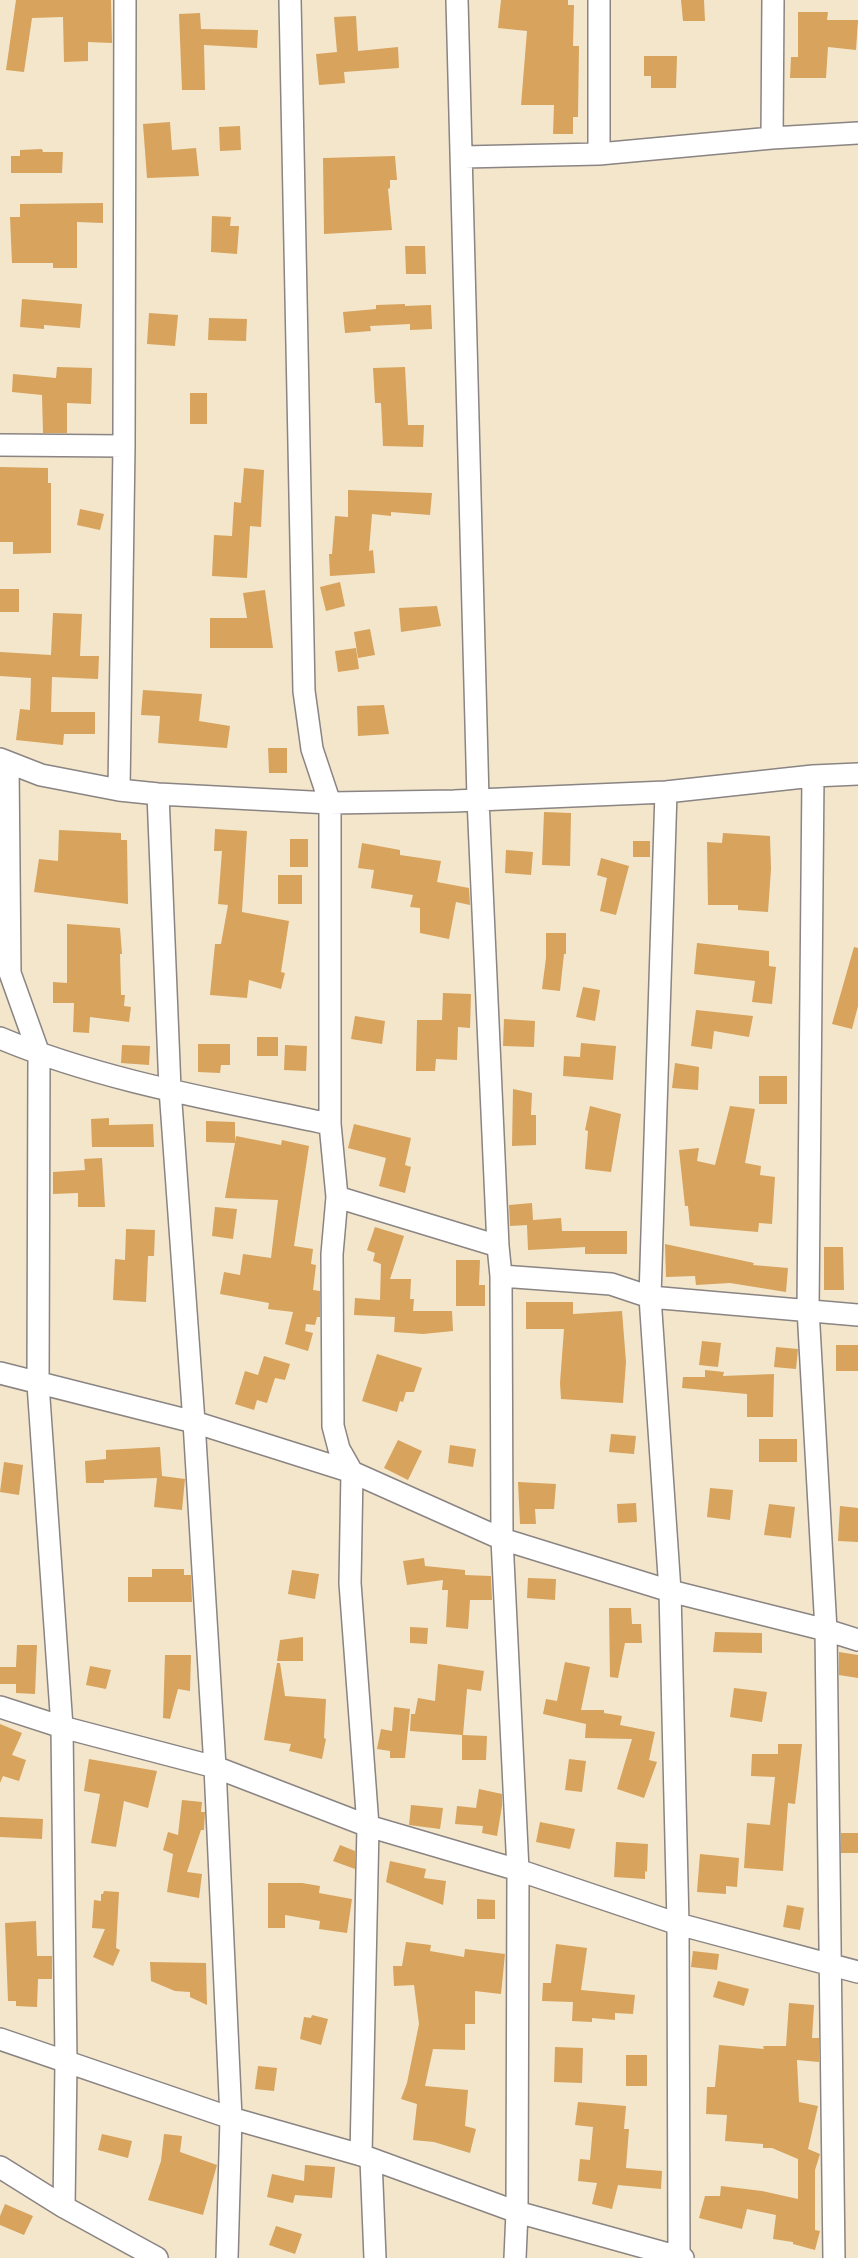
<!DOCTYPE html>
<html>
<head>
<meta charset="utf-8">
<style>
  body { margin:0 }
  canvas { display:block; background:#f3e6cb }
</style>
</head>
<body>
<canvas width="858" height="2258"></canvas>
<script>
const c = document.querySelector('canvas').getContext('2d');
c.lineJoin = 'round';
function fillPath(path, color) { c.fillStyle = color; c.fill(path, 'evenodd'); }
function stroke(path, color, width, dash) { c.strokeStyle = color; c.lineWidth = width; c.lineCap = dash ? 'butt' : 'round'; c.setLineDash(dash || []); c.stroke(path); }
const building = new Path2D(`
  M16 0H111L112 43 88 42V61L64 62 63 17 32 18 24 72 6 70Z
  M501 0H568V5H574L573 46H579L578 117H573V134H553L554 105H521L527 31 498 28Z
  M681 0H704L705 21H683Z
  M798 12H828L827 20H858L856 50 828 47 826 78H790L791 57H798Z
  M200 13 201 29 258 30 257 48 204 45 205 90H182L179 14Z
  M356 16 358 51 398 47 399 68 344 72 345 83 319 85 316 54 337 52 334 17Z
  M644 56H677L676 88H651V76H644Z
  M170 122 172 150 196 148 199 176 147 178 143 124Z
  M240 126 241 150 220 151 219 127Z
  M42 149 43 152H63L62 173H11V156H20V150Z
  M395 156 397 180H390V188L388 189 392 230 324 234 323 158Z
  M103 203V223L77 222V268H53V263H12L10 217H20V204Z
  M212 216 231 217 230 226H239L237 254 211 252Z
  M405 246H425L426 274H406Z
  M22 299 82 304 80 328 44 325V329L20 327Z
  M405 304V306L431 305 432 329 410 330V324L370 326 371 331 345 333 343 312 376 309V305Z
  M149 313 178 315 175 346 147 344Z
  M209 318 247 319 246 341 208 340Z
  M57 367 92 368 91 404 67 403V433H43L42 395 12 392 13 374 56 378Z
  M405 367 408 425H424L423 447 383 446 381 403H375L373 368Z
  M190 393H207V424H190Z
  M0 467 48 468V483H51V553L13 554V542H0Z
  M244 468 264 470 261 527 250 526 247 578 212 576 214 535 232 536 234 502 241 503Z
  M348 490 432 493 430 515 391 512V516L372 514 369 551 373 550 375 573 330 576 329 554H332L335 516 348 517Z
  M80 509 104 514 100 530 77 525Z
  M340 582 345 606 326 611 320 587Z
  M0 589H19V612H0Z
  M265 590 273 648H210V618H247L243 593Z
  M437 606 441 626 401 632 399 608Z
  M53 613 82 614 80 656H99L98 679 52 677 51 712H95V734H64L63 745 16 740 20 709 30 710 31 678 0 676V652L51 655Z
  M370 629 375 655 358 658 354 632Z
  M356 648 359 669 338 672 335 651Z
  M143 690 202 694 199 721 230 726 227 748 158 743 160 716 141 715Z
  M384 705 389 734 358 736 357 706Z
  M268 748H287V773H269Z
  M544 812 571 813 570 866 542 865Z
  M215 829 247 831 242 912 289 921 281 972 285 973 281 989 249 980 247 998 210 995 215 944H221L228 905 218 904 222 851H214Z
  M59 830 121 833V840H127L128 904 34 892 39 859 58 861Z
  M723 833 770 836 771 869 768 912 738 910V905H708L707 842 722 843Z
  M290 839H308V867H290Z
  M633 841H650V857H633Z
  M362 843 400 850V855L441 861 437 882 469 888 470 905 456 902 449 939 420 933V908L410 907 413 895 371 888 374 870 358 868Z
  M506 850 533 852 531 875 505 873Z
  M601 858 629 866 616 915 600 911 607 878 597 875Z
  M278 875H302V904H278Z
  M67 924 120 928 122 954H120L121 995H125L124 1006 131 1007 129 1022 90 1017 89 1033 73 1032 74 1003H53V982L67 983Z
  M546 933H566V954H564L560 991 542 989 546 958Z
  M697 943 769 951V966L776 967 772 1004 752 1002 755 981 694 974Z
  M854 947 858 948V1006L852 1029 832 1024Z
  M583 987 600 990 595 1021 576 1017Z
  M443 993 471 994 470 1028 458 1027 457 1060 436 1059 435 1071H416L417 1020H442Z
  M696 1010 753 1016 749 1037 714 1031 712 1049 691 1046Z
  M355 1016 385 1021 382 1044 351 1039Z
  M504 1019 535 1021 534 1047 503 1046Z
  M257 1037H278V1056H257Z
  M581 1043 616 1046 613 1080 563 1076 564 1056 580 1057Z
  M198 1044H230V1065H221L220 1073 198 1072Z
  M122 1045 150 1046 149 1065 121 1063Z
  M285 1045 307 1046 306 1071 284 1070Z
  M675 1063 699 1067 698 1090 672 1088Z
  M759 1076H787V1104H759Z
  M513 1089 532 1093 531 1115H536V1145L512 1146Z
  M590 1106 621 1114 611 1172 585 1169 588 1131 585 1130Z
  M730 1106 755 1109 745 1163 761 1166 760 1175 775 1177 772 1224 759 1223 758 1232 690 1226 688 1206H685L679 1150 699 1148 697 1161 715 1165Z
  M109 1118V1125L153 1124 154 1147H92L91 1119Z
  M206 1121 235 1122V1142L236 1136 281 1145 282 1140 309 1146 294 1246 313 1249 311 1264 316 1265 313 1290 320 1291V1317H317L315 1325 306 1324 305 1331 313 1333 308 1351 285 1344 293 1312 268 1309 269 1303 220 1294 224 1272 240 1275 243 1254 271 1258 278 1200 225 1198 235 1143 206 1142Z
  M354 1124 411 1138 405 1165 411 1167 405 1193 379 1186 386 1158 348 1148Z
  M102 1158 105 1207H78V1193L53 1194V1172L85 1170 84 1159Z
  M532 1203 533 1220 561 1218 562 1231H627V1254H585V1247L528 1250 527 1225 510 1226 509 1205Z
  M215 1207 237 1209 233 1239 212 1236Z
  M375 1227 404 1236 390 1279H411L410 1299H414L413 1311H452L453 1331 423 1334 394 1332 395 1317 354 1315 355 1298 380 1300 381 1264 373 1261 375 1253 367 1250Z
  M126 1229 155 1230 154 1256H148L146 1302 113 1300 115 1259 125 1260Z
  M665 1244 754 1263 753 1265 788 1268 786 1292 730 1283 696 1285 695 1276 666 1277Z
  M824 1247H843L844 1290H824Z
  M456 1260H480L479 1285H485V1306H456Z
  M526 1302H573V1314L622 1311 626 1362 623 1403 561 1399 560 1383 564 1329H526Z
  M702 1341 721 1343 718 1367 699 1365Z
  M836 1345H858V1371H836Z
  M776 1347 798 1349 796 1369 774 1367Z
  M377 1354 422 1368 414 1392H406L403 1402 400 1401 397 1412 362 1401Z
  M264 1356 290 1364 285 1380 275 1378 267 1403 257 1400 254 1410 235 1404 245 1371 258 1375Z
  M705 1370 724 1372 723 1376 774 1374 773 1417H747V1394L682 1388 683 1377H705Z
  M611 1434 636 1436 634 1454 609 1452Z
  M759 1439H797V1462H759Z
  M398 1440 422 1451 408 1480 384 1468Z
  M450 1445 476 1449 473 1467 448 1463Z
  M160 1447 162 1476 185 1479 182 1510 154 1507 157 1478 104 1480V1483H86L85 1461 106 1459V1450Z
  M4 1462 23 1465 19 1495 0 1492Z
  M518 1482 556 1484 554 1509H535L536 1524H520Z
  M710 1488 733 1490 730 1520 707 1517Z
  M636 1503 637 1522 618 1523 617 1504Z
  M769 1504 795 1507 791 1538 764 1535Z
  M840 1506 858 1508V1542L838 1541Z
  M424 1558 425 1566 465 1570V1575L491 1576 492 1600H470L468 1629 446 1627 448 1590H442L443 1580 407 1585 403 1561Z
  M152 1569H184V1575H191L192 1602H128V1577H152Z
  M292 1570 319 1574 315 1599 288 1594Z
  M528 1578 556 1579 555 1600 527 1598Z
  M609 1608H631L632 1624H641L642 1643H625L618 1678 610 1677Z
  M410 1627 428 1628 427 1644 410 1643Z
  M715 1632 762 1633V1653L713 1652Z
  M303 1637V1661H277L280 1640Z
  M17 1645H37L35 1694 16 1693V1684H0V1667H16Z
  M839 1652 858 1655V1678L839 1675Z
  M165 1655H191L190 1691 178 1689 170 1719 163 1718Z
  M565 1662 590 1667 581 1710H604V1713L622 1716 620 1725 655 1732 649 1760 657 1762 644 1798 617 1789 632 1739 585 1738 586 1724 543 1714 546 1699 557 1701Z
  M277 1663H280L285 1696 326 1699 324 1738 326 1739 322 1759 289 1751 291 1744 264 1740Z
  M438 1664 484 1671 481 1691 467 1689 463 1735 487 1736 486 1760H462V1735L410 1731 411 1714H415L418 1698 435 1701Z
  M90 1666 111 1670 106 1689 86 1685Z
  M734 1688 767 1692 762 1722 730 1717Z
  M394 1707 410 1709 405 1758H390V1751L377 1749 381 1729 392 1731Z
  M0 1724 22 1733 12 1755 26 1760 19 1781 3 1776 0 1783Z
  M778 1744H802L795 1804 788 1803 783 1871 744 1868 747 1823 770 1825 775 1777 751 1776 752 1754H778Z
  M89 1759 157 1771 148 1808 124 1801 116 1847 91 1843 100 1794 84 1791Z
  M569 1759 586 1761 582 1792 565 1790Z
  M479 1789 502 1794V1806L497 1836 482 1833 483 1826 455 1824 457 1806 476 1808Z
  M182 1800 202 1802 201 1812H205L204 1830H201L187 1872 202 1874 199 1898 167 1892 173 1854 163 1850 168 1832 178 1835Z
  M411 1805 443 1808 440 1829 409 1825Z
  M0 1817 43 1819 42 1839 0 1837Z
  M540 1822 575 1829 570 1849 536 1842Z
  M841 1833H858V1853H841Z
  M616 1842 648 1844 647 1872 645 1871V1879L614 1877Z
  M340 1845 355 1851V1869L333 1861Z
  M700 1854 739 1858 737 1887 726 1886V1894L697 1892Z
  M390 1861 426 1869 424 1878 446 1881 443 1905 386 1882Z
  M268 1883H302L320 1886 319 1893 352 1899 347 1933 319 1929 320 1921 285 1915V1928H268Z
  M104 1891 119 1892 116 1948 120 1950 113 1966 93 1957 105 1929 92 1928 94 1900 101 1901V1894H103Z
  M477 1899 495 1900V1919H477Z
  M787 1905 804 1908 800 1930 783 1927Z
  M36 1921 37 1956H52V1979H38L37 2007 16 2006V2001H8L5 1923Z
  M406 1942 431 1945 430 1951 464 1957 465 1949 505 1954 501 1994 475 1991V2024H465V2050L433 2049 425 2086 468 2090 465 2126 476 2129 470 2153 434 2142 413 2140 417 2104 401 2099 407 2083 419 2024 414 1985 394 1986 393 1966H402Z
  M556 1944 587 1948 581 1990 635 1995 633 2014 615 2013V2020L592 2018V2022L572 2021 573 2002 542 2001 543 1983H551Z
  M693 1951 719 1954 717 1970 691 1967Z
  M150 1962 206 1963 207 2005 190 1997V1992L175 1991 151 1981Z
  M718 1981 749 1989 744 2006 713 1997Z
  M789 2003 814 2005 812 2038H819V2062L797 2060 799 2102 818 2106 808 2149 820 2154 815 2170V2230L820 2231 815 2250 793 2244V2242L773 2239 776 2215 747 2209 742 2229 699 2218 705 2196H720L721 2186 762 2191 798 2199V2159L772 2148H763V2144L725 2141 727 2115 706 2114 707 2087H715L719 2045 764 2049 763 2046H786Z
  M312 2015 328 2019 321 2045 300 2039 304 2017 311 2018Z
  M555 2047 583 2048 582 2083 554 2082Z
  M626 2055H647V2086H626Z
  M258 2066 277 2068 274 2091 255 2089Z
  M578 2102 626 2106 624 2129H629L626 2168 662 2171 661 2189 618 2185 612 2209 592 2204 597 2183 578 2181 580 2159 590 2160 593 2127 575 2125Z
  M102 2134 132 2141 128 2158 98 2150Z
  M164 2134 182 2136 180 2152 217 2165 203 2215 148 2200 161 2161Z
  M305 2165 335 2167 332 2198 295 2195 293 2203 267 2197 272 2174 304 2181Z
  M5 2204 33 2216 24 2235 0 2225V2216Z
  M276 2226 302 2234 295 2254 269 2245Z`);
const minor = new Path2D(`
  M290 0 304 691 312 749 330 803V1124L337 1197 332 1254 333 1426 339 1449 352 1472 350 1583 368 1826 361 2155
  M457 0 478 799 498 1246 501 1276 502 1539 518 1870 517 2212 515 2258
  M772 138 773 0
  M599 154V0
  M463 157 599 154 772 138 858 133
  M0 445 124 446
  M0 759 41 775 119 790 158 794 330 803 454 801 666 792 813 776 858 774
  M8 764 10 973 39 1054 38 1384 62 1727 66 2063 64 2207
  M813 776 808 1309 826 1630 834 2258
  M119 790 124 446 125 0
  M666 792 650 1297 670 1591 678 1924 679 2258
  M158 794 170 1089 194 1422 215 1767 231 2118 227 2258
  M0 1038C102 1081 222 1101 330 1124
  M337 1197 498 1246
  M501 1276 611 1284 650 1297 858 1315
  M0 1373 194 1422 352 1472 502 1539 670 1591 826 1630 858 1640
  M0 1707 62 1727 215 1767 368 1826 518 1870 678 1924 858 1972
  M0 2039 231 2118 361 2155 517 2212 683 2258
  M371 2159 375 2258
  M0 2167 64 2207 157 2258`);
fillPath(building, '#d7a35d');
stroke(minor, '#8a8483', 24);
stroke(minor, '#fff', 21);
</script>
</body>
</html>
